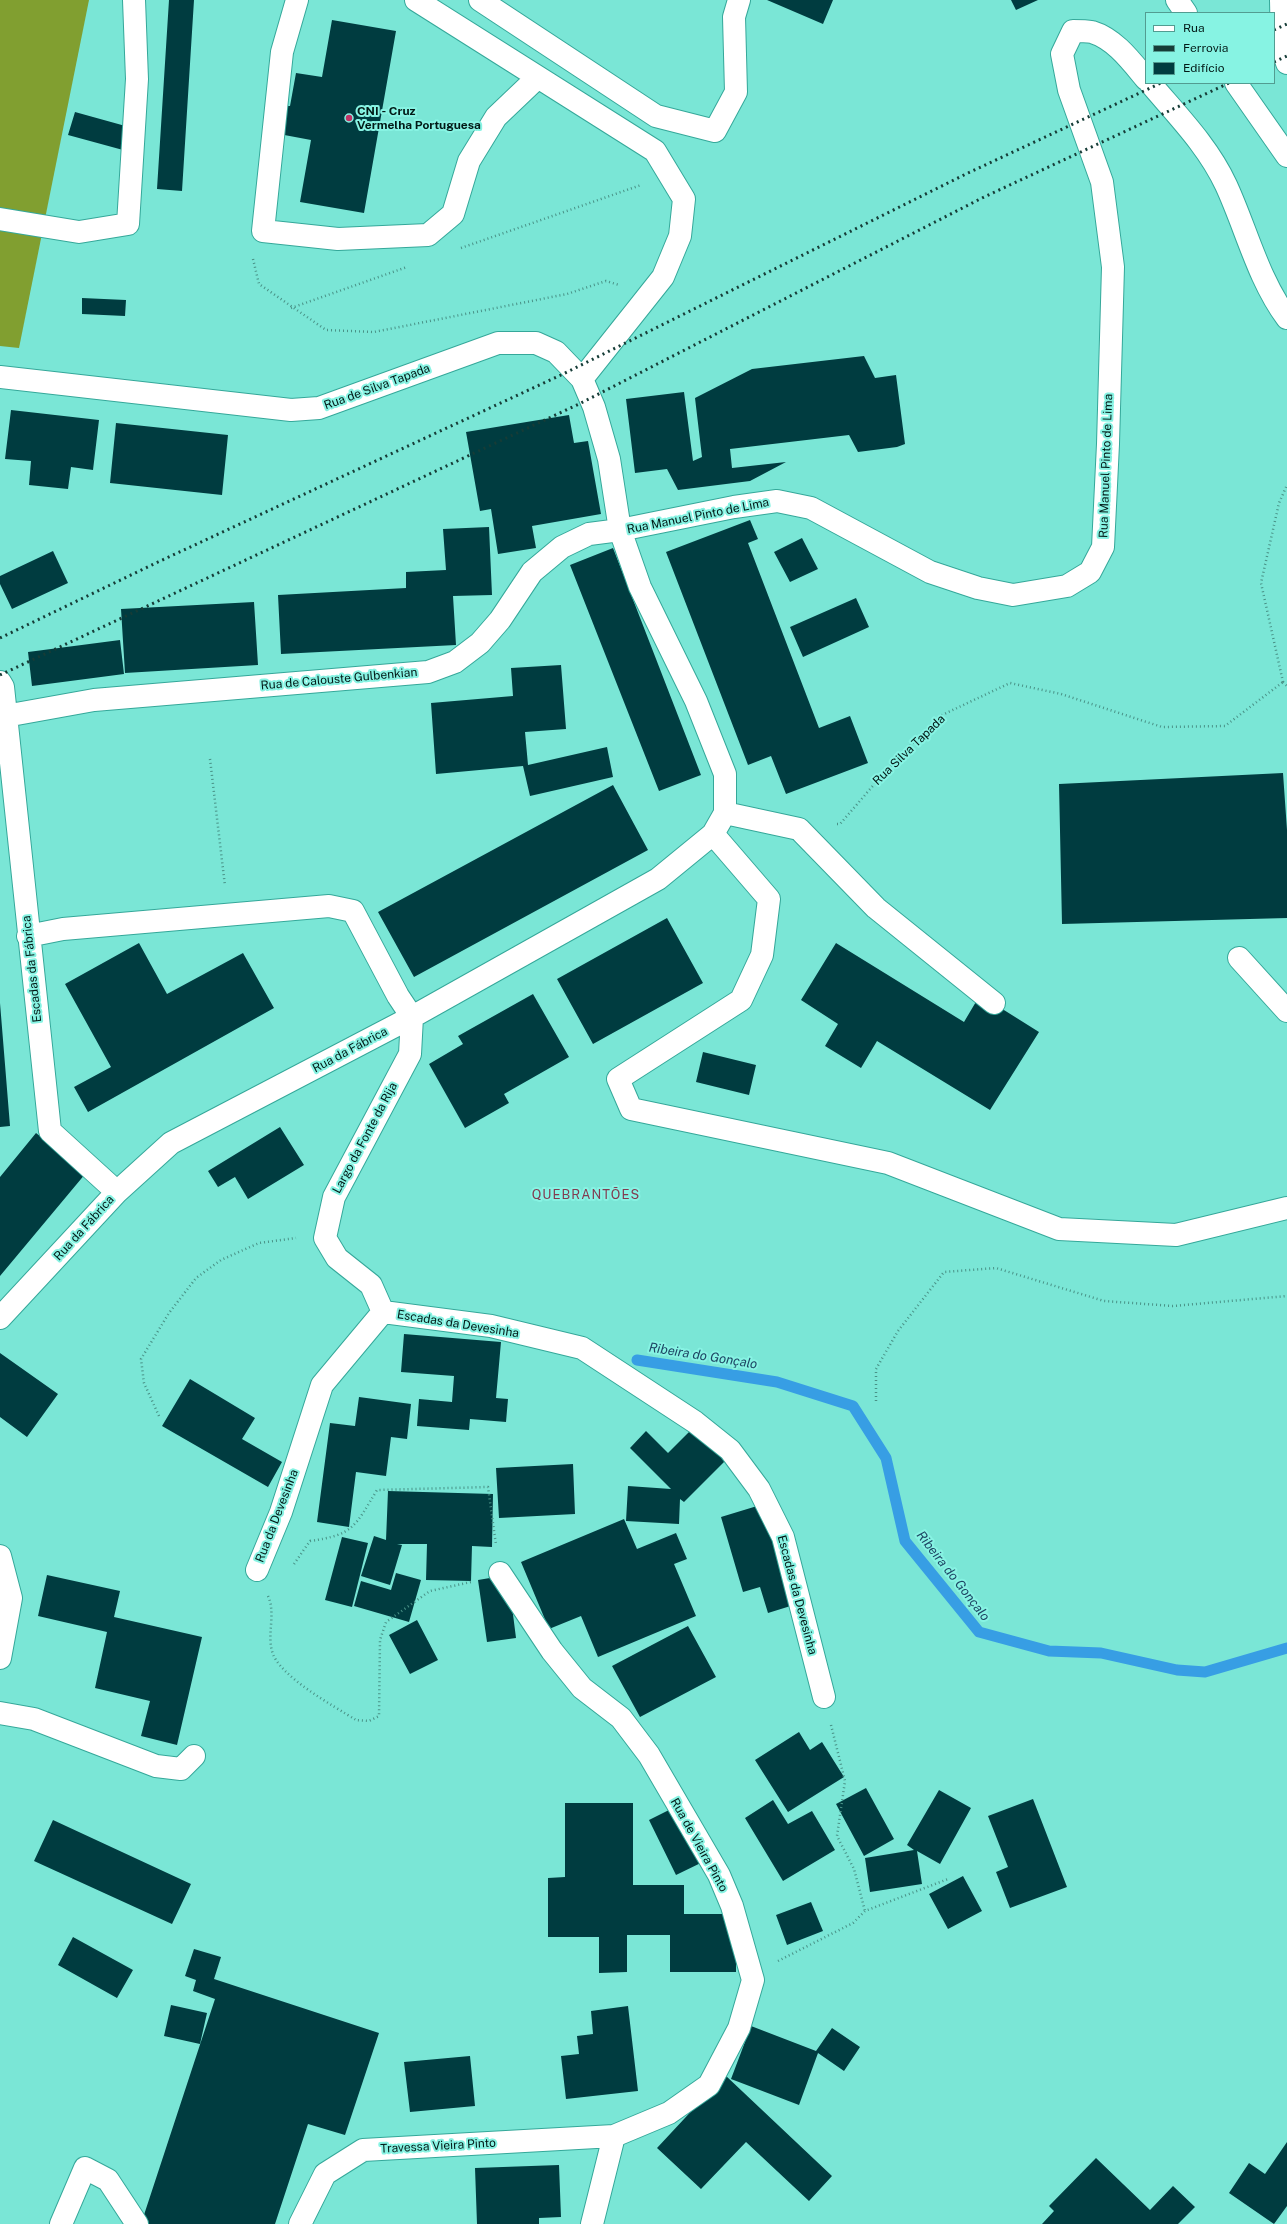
<!DOCTYPE html>
<html>
<head>
<meta charset="utf-8">
<style>
  body { margin:0 }
  #map { position:relative; width:1287px; height:2224px; overflow:hidden; background:#7ae6d6; font-family:"Public Sans",sans-serif }
  canvas { display:block }
  .legend { position:absolute; left:1145px; top:12px; width:130px; height:72px; box-sizing:border-box; background:#87f3e3; border:1px solid #529c91; margin:0; padding:5px 7px; list-style:none; font-size:12px; color:#021916 }
  .legend li { display:flex; align-items:center; gap:8px; height:20px }
  .legend b { width:20px; border:1px solid #529c91 }
</style>
</head>
<body>
<div id="map">
<canvas width="1287" height="2224"></canvas>
<ul class="legend">
<li><b style="height:5px;background:#fff"></b>Rua</li>
<li><b style="height:5px;background:#163c37"></b>Ferrovia</li>
<li><b style="height:11px;background:#003c40"></b>Edifício</li>
</ul>
</div>
<script>
const c = document.querySelector('canvas').getContext('2d');
c.lineJoin = 'round';
function fillPath(path, color) { c.fillStyle = color; c.fill(path, 'evenodd'); }
function stroke(path, color, width, dash) { c.strokeStyle = color; c.lineWidth = width; c.lineCap = dash ? 'butt' : 'round'; c.setLineDash(dash || []); c.stroke(path); }
function drawText(font, color, halo, rows, align = 'center') {
  c.font = font + ' "Public Sans",sans-serif'; c.lineWidth = 4; c.setLineDash([]); c.textBaseline = 'middle'; c.strokeStyle = halo; c.fillStyle = color; for (const [text, x, y, turn = 0] of rows) {
    c.save(); c.translate(x, y); c.rotate((+turn || 0) * Math.PI / 180); c.textAlign = isNaN(turn) ? turn : align; if (halo) c.strokeText(text, 0, 0); c.fillText(text, 0, 0); c.restore();
  }
}
const forest = new Path2D(`
  M0 0H89L19 348 0 346Z`);
const stream = new Path2D(`
  M637 1360 777 1382 853 1406 886 1458 905 1541 979 1632 1049 1651 1101 1653 1177 1670 1205 1672 1287 1648`);
const building = new Path2D(`
  M169 0H194L182 191 157 189Z
  M767 0H833L823 24Z
  M1011 0H1038L1016 10Z
  M332 20 396 31 364 213 300 202 311 140 279 134 284 106H290L296 73 322 77Z
  M75 112 129 127 123 150 68 135Z
  M82 298 126 300 125 316 82 314Z
  M864 356 875 378 896 375 905 444 897 447 858 452 849 435 730 449 732 468 786 462 750 481 678 490 667 469 635 473 626 399 684 392 693 461 702 457 695 398 752 369Z
  M11 410 99 420 93 470 71 467 68 489 29 485 31 461 5 459Z
  M569 415 574 443 588 441 601 514 532 526 536 548 498 554 491 509 480 511 466 432Z
  M116 423 228 435 222 495 110 483Z
  M750 520 758 539 748 543 819 728 850 716 868 763 786 794 771 756 748 765 666 552Z
  M489 527 492 595 453 596 456 645 281 654 278 595 406 588V572L446 570 443 529Z
  M802 538 818 569 790 582 774 552Z
  M613 548 701 775 659 791 570 565Z
  M53 551 68 583 12 609 0 584V576Z
  M856 598 869 627 803 657 790 627Z
  M254 602 258 665 125 673 121 609Z
  M120 640 124 674 32 686 28 652Z
  M561 665 566 729 525 732 528 765 607 747 613 777 530 796 523 766 436 774 431 703 513 696 511 668Z
  M1283 773 1287 830V918L1062 924 1059 784Z
  M613 785 648 850 414 977 378 912Z
  M667 918 703 983 593 1044 557 979Z
  M139 943 167 994 243 953 274 1008 88 1112 74 1087 111 1067 65 984Z
  M836 943 964 1022 980 995 1039 1032 990 1110 877 1041 861 1068 825 1046 838 1024 801 1000Z
  M533 994 569 1057 504 1094 509 1103 465 1128 429 1064 463 1044 458 1036Z
  M0 1003 10 1126 0 1127Z
  M703 1052 756 1065 749 1095 696 1082Z
  M280 1127 304 1165 248 1199 235 1177 218 1187 208 1171Z
  M36 1133 86 1173 0 1276V1177Z
  M404 1334 501 1342 496 1398 508 1399 506 1422 470 1419 469 1430 417 1426 419 1399 452 1402 454 1376 401 1372Z
  M0 1353 58 1394 27 1437 0 1417Z
  M190 1379 255 1418 242 1439 282 1462 268 1487 162 1426Z
  M359 1397 411 1404 407 1439 391 1437 386 1476 356 1472 349 1527 317 1522 330 1423 355 1426Z
  M693 1428 725 1461 684 1502 680 1499 679 1524 626 1521 628 1486 671 1489 630 1448 646 1431 668 1453Z
  M573 1464 575 1514 499 1518 496 1468Z
  M388 1491 493 1494 492 1547 472 1546 471 1581 426 1580 427 1544H397L402 1545 390 1585 361 1576 374 1536 386 1540Z
  M767 1503 797 1604 768 1613 760 1587 743 1592 721 1517Z
  M624 1519 637 1549 676 1533 687 1559 674 1564 696 1616 598 1657 581 1616 549 1629 521 1562Z
  M342 1537 368 1543 352 1607 325 1600Z
  M396 1573 421 1580 409 1622 354 1606 361 1581 391 1590Z
  M47 1575 120 1591 114 1617 202 1637 177 1745 141 1736 150 1701 95 1688 107 1632 38 1616Z
  M508 1575 516 1638 487 1642 478 1580Z
  M417 1620 438 1660 410 1674 389 1635Z
  M688 1626 716 1677 640 1717 612 1666Z
  M799 1732 810 1750 822 1742 844 1777 788 1812 755 1760Z
  M866 1788 894 1839 864 1856 836 1804Z
  M939 1790 971 1808 940 1864 917 1851 922 1884 870 1892 865 1858 914 1850 907 1845Z
  M1033 1799 1067 1887 1010 1908 996 1872 1008 1867 988 1816Z
  M773 1800 788 1824 812 1811 835 1850 783 1881 745 1818Z
  M565 1803H633V1885H684V1914H736V1972H670V1935H627V1972L599 1973V1937H548V1878L565 1877Z
  M681 1804 709 1859 676 1875 649 1820Z
  M53 1820 191 1884 172 1924 34 1861Z
  M963 1876 982 1911 948 1929 929 1894Z
  M811 1902 823 1931 787 1945 776 1915Z
  M73 1937 133 1970 117 1998 58 1965Z
  M194 1949 221 1957 214 1979 379 2033 345 2135 308 2124 275 2224H141L215 1999 193 1991 196 1980 185 1976Z
  M171 2005 207 2013 200 2044 164 2036Z
  M628 2006 638 2091 566 2099 561 2056 579 2054 577 2036 593 2034 591 2011Z
  M751 2026 816 2051 832 2028 860 2047 844 2071 818 2053 799 2105 731 2079Z
  M470 2056 475 2106 410 2112 404 2062Z
  M725 2075 832 2176 809 2201 746 2142 701 2189 657 2148Z
  M1287 2142V2206L1274 2224 1229 2193 1249 2163 1265 2174Z
  M1096 2158 1150 2210 1173 2186 1195 2207 1178 2224H1042L1054 2211 1049 2206Z
  M559 2165 561 2217 539 2218V2224H477L475 2168Z`);
const path = new Path2D(`
  M461 248 641 185
  M253 259 259 284 326 330 374 332 567 294 606 281 619 285
  M291 308 407 267
  M1283 682 1261 583 1279 503 1287 485
  M1283 682 1287 686
  M210 759 225 886
  M837 824H840L890 766 940 716 1010 683 1061 694 1162 727 1225 726 1283 682
  M876 1401V1369L898 1331 944 1272 996 1268 1104 1301 1173 1306 1287 1296
  M159 1416 144 1383 141 1359 169 1313 196 1278 221 1260 259 1243 296 1238
  M294 1564 310 1541C354 1535 355 1526 377 1490L488 1487 496 1545
  M268 1596C276 1614 267 1633 272 1651 278 1676 334 1706 356 1720L369 1721 379 1716 380 1640 386 1622 430 1591 471 1582
  M831 1725 845 1781 837 1836 854 1869 865 1911
  M778 1961 853 1923 865 1911 948 1879`);
const minor = new Path2D(`
  M297 0 282 52 263 231 338 239 428 235 453 214 469 161 496 117 538 77
  M416 0 655 151 684 199 680 236 663 277 582 379
  M480 0 656 116 715 131 736 92 734 17 739 0
  M1177 0 1186 13
  M1281 0 1282 48 1287 63
  M1150 83C1177 115 1208 146 1226 185 1246 228 1258 279 1287 318
  M1236 83 1287 156
  M0 219 79 232 128 224 137 79 134 0
  M0 377 291 410 319 408 498 343H536L556 352 582 379 594 407 609 459 620 530 640 587 696 701 725 774V813L713 834 658 879 412 1017 171 1143 117 1192 0 1318
  M0 682 3 687 50 1131 117 1192
  M0 717 94 700 428 672 455 662 480 643 500 620 532 572 562 547 589 534 620 530 734 507 777 501 811 508 930 572 978 588 1013 595 1067 586 1090 572 1103 547 1108 444 1113 267 1102 182 1069 90 1062 54 1073 31C1079 31 1086 31 1092 32 1115 39 1131 61 1146 79
  M725 813 799 829 876 908 994 1003
  M713 834 769 899 762 955 741 1000 618 1079 631 1109 888 1163 1059 1229 1176 1235 1287 1208
  M28 936 63 929 329 906 353 911 398 996 412 1017 410 1054 334 1197 325 1238 337 1258 371 1285 383 1312
  M1239 958 1287 1011
  M383 1312 491 1326 582 1348 695 1422 730 1450 759 1489 783 1537 824 1697
  M0 1556 11 1598 0 1658
  M257 1570 281 1512 322 1385 383 1312
  M500 1573 552 1651 582 1688 621 1718 649 1755 719 1875 732 1906 753 1980 739 2028 709 2085 669 2113 614 2136 592 2224
  M0 1713 34 1719 156 1766 181 1769 194 1756
  M61 2224 85 2168 108 2180 137 2224
  M300 2224 325 2174 363 2150 614 2136`);
const rail = new Path2D(`
  M1274 30 1287 24
  M1274 62 1287 56
  M0 638 158 562 561 375 968 173 1161 83
  M0 675 579 404 984 197 1229 83`);
const markers = [
  [349,118,4,"#bf3366"]
];
const poiNames = [
  ["CNI - Cruz",357,111],
  ["Vermelha Portuguesa",357,125]
];
const streetNames = [
  ["Rua de Silva Tapada",377,387,-20],
  ["Rua Manuel Pinto de Lima",1106,466,-88],
  ["Rua Manuel Pinto de Lima",698,516,-11],
  ["Rua de Calouste Gulbenkian",339,679,-5],
  ["Rua Silva Tapada",909,750,-44],
  ["Escadas da Fábrica",32,969,-96],
  ["Rua da Fábrica",350,1050,-28],
  ["Largo da Fonte da Rija",365,1138,-62],
  ["Rua da Fábrica",84,1228,-48],
  ["Escadas da Devesinha",458,1324,9],
  ["Rua da Devesinha",277,1516,-69],
  ["Escadas da Devesinha",797,1595,75],
  ["Rua de Vieira Pinto",699,1845,61],
  ["Travessa Vieira Pinto",438,2146,-3]
];
const neighbourhoodNames = [
  ["QUEBRANTÕES",586,1195]
];
const waterNames = [
  ["Ribeira do Gonçalo",703,1356,9],
  ["Ribeira do Gonçalo",953,1576,52]
];
fillPath(forest, '#819f30');
stroke(stream, '#379ee4', 11);
fillPath(building, '#003c40');
stroke(minor, '#35a89a', 24);
stroke(path, '#499287', 2.5, [1, 3]);
stroke(minor, '#fff', 22);
stroke(rail, '#163c37', 3, [2, 4]);
for (const [x, y, r, color] of markers) { const dot = new Path2D(); dot.arc(x, y, r, 0, 2 * Math.PI); c.fillStyle = color; c.fill(dot); stroke(dot, '#87f3e3', 1.5); }
drawText('bold 12px', '#021916', '#87f3e3', poiNames, 'left');
drawText('12px', '#021916', '#87f3e3', streetNames);
c.letterSpacing = '1px';
drawText('13px', '#823b50', '#87f3e3', neighbourhoodNames);
c.letterSpacing = '0px';
drawText('italic 13px', '#1e4664', '#87f3e3', waterNames);
</script>
</body>
</html>
